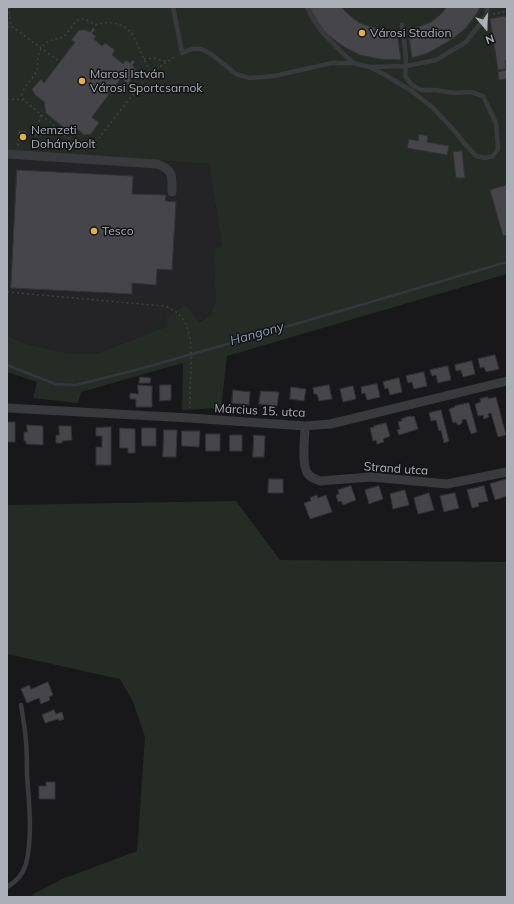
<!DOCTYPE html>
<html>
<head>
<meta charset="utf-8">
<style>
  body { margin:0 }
  #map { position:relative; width:514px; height:904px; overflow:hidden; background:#18181a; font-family:Mulish,sans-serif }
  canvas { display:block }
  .frame { position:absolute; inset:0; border:8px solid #abafb8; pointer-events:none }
  .north { position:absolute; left:466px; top:8px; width:40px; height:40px; -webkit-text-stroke:3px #131315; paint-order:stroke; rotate:161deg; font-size:11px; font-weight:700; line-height:16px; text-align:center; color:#abafb8 }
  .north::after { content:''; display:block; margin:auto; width:14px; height:18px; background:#abafb8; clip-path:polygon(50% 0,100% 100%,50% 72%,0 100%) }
</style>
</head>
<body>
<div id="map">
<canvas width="514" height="904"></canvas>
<div class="frame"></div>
<div class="north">N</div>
</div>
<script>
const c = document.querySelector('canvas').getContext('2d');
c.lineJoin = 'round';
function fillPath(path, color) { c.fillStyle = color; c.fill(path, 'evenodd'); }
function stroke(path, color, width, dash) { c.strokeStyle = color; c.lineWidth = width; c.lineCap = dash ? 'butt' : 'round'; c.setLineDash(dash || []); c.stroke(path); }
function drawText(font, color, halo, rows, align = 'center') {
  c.font = font + ' Mulish,sans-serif'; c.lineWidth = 3; c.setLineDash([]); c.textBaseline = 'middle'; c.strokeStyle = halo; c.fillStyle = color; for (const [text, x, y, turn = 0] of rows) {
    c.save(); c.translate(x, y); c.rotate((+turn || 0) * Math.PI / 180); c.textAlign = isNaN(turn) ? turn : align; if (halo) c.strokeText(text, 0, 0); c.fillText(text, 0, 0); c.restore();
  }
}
const built = new Path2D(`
  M7 150 209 164 222 246 213 249 216 301 210 315 198 322 168 326 96 354H71L26 344 7 335Z`);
const green = new Path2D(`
  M7 7H507V274L227 356 221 408 182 410 183 363 81 392 78 403 33 398 37 382 7 372V335L26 344 71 354H96L168 326 167 317 185 305 199 322 210 315 216 301 213 249 222 246 209 164 7 150Z
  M236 501 280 560 507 562V897H32L33 894 62 879 137 851 145 737 133 702 120 679 7 654V505Z`);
const stream = new Path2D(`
  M7 365 55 384 76 385 132 371 217 347 507 262`);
const building = new Path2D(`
  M309 7H341L350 16 360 23 371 27 386 31 397 32 401 60 379 59 360 55 346 48 337 42 327 34 319 24Z
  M447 7H480L478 12 466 28 451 40 428 53 412 58 408 31 431 22 440 15Z
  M507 16V61H505L506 69 498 70 490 19Z
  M93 28 95 30 92 33 96 36 94 39 102 46 105 43 115 50 112 55 123 64 126 60 130 63 133 60 135 62 132 65 135 68 136 73 128 84 121 78 92 117 99 123 91 134 84 135 75 127 64 128 46 113 44 102 35 95 32 89 41 79 44 83 75 42 71 40 79 30H85L90 32Z
  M507 70V79L499 80 498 72Z
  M19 131H26V140L19 141Z
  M419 134 428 136 427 142 449 146 447 155 407 148 409 139 418 141Z
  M462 151 465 178H456L453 152Z
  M17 170 133 176 132 194 166 195 165 201 176 202 172 270 157 269 156 285 132 283V294L11 288Z
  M507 185V235L503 236 490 190Z
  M495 355 499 369 486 372 484 367 480 368 478 359Z
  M472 361 475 374 463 377 461 370 456 371 455 365Z
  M448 366 451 380 438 383 436 375 432 376 430 370Z
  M424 372 427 386 414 389 412 382 408 383 406 376Z
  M140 377 151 378 150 383H139Z
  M399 378 402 392 390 395 388 388 385 389 383 382Z
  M377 384 380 397 367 400 365 393 362 394 361 387Z
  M138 385 152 386V407H136V399H130V393L138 394Z
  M160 385H171V400L160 401Z
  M329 385 332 399 319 401 317 394H314L313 388Z
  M353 386 356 399 343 402 340 389Z
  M291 387 306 389 304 401 290 399Z
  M233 390 250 392 249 405 232 403Z
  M261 391 279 392 277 406 259 404Z
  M488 397V399L496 397 506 435 498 437 491 413 488 414 489 417 484 419 483 415 478 416 475 404 481 402 480 399Z
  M469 403 477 432 471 434 466 419 462 420V423L460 425 457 424 456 422 453 423 449 409 455 407V406Z
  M441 410 449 441 444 443 441 430 439 431 436 420 431 421 429 413Z
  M411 416V417L414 416 418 429 399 435 397 430 400 429 398 422 402 421 401 419Z
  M7 422H15V442H7Z
  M386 423 390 436 383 439 384 442 377 444 376 440 373 441 370 428 374 427V426Z
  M27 425 43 426V445L26 444V441H24V432H27Z
  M59 426H71L72 440 62 441V443H56V435H59Z
  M111 427V465H96V447H102V436H96V428Z
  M120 428 135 429V453H128V448H120Z
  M142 428H156V446H142Z
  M164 430H177L176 457H163Z
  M182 431H200L199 447 182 446Z
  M206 434H220V451H206Z
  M230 435H242V451H230Z
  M254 435 265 436 264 457H253Z
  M269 479H283V493H268Z
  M507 479V496L495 500 490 484Z
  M351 486 356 500 343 505 341 501 338 502 336 495 339 494 338 490Z
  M379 486 383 499 369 504 365 490Z
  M484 486 488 501 478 503 479 506 472 508 467 490Z
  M405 490 409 505 393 509 390 494Z
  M429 493 434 510 418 514 414 498Z
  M455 493 459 508 444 512 440 496Z
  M317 495 318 498 326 495 332 512 310 519 304 503 311 501 310 498Z
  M48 682 53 695 49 697 50 700 41 704 39 698 27 703 21 689 29 685 31 689Z
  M54 710 56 714 62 712 64 719 59 721 58 719 45 723 42 715Z
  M46 782H55V799H39V786H46Z`);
const path = new Path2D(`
  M9 7 11 26 60 62
  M493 14 507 11
  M7 23 11 26
  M7 27 11 26
  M144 59 154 58 168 62
  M7 99 24 100 75 144 89 145 98 139 150 73 176 56
  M24 100 22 95 24 89 37 71 38 56 41 48 48 41 64 37 77 20 82 19 87 20 95 25C109 20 124 23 133 35L150 72
  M18 146 19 134
  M33 146 41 115
  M7 292 164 306C194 315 191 347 191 371 190 384 190 396 190 408`);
const service = new Path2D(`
  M173 7 182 53 192 49H201L211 54 236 74 249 78 274 76 332 63H353L370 67 389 77 413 92 432 107 451 127 466 145 476 156 485 158 493 156 498 149 496 123 483 96 471 92 455 93 435 90H421L412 85 405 76C408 59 404 42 402 25
  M307 7C316 30 336 46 353 63
  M372 67 407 66 436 60 466 42 487 15V7
  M7 887C16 882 23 874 26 864 33 835 29 804 27 775 27 764 27 752 26 741 25 729 23 717 21 705`);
const minor = new Path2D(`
  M7 154 157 164C174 170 172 177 172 192
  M7 408 190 418 305 426 330 424 351 419 507 381
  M305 426C305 437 301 466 308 474 311 478 316 479 320 481L371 477 447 484 507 472`);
const markers = [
  [362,33,4,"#e2b048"],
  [82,81,4,"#e2b048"],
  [23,137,4,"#e2b048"],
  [94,231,4,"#e2b048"]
];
const poiNames = [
  ["Városi Stadion",370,33],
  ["Marosi István",90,74],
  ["Városi Sportcsarnok",90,88],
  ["Nemzeti",31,130],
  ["Dohánybolt",31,144],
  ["Tesco",102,231]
];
const streetNames = [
  ["Március 15. utca",260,411,3],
  ["Strand utca",396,469,4]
];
const waterNames = [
  ["Hangony",257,334,-16]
];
fillPath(built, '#242427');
fillPath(green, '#242c25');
stroke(stream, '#31383f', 2.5);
fillPath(building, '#45454a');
stroke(building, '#323236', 1);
stroke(path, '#3f4145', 1.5, [2, 3]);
stroke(service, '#393a3e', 4.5);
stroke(minor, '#393a3e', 9);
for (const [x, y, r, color] of markers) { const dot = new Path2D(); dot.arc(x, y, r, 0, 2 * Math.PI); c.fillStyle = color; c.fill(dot); stroke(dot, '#131315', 1.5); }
drawText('12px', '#abafb8', '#131315', poiNames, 'left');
drawText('12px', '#abafb8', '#131315', streetNames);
drawText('italic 13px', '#869cb0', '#131315', waterNames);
</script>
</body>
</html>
